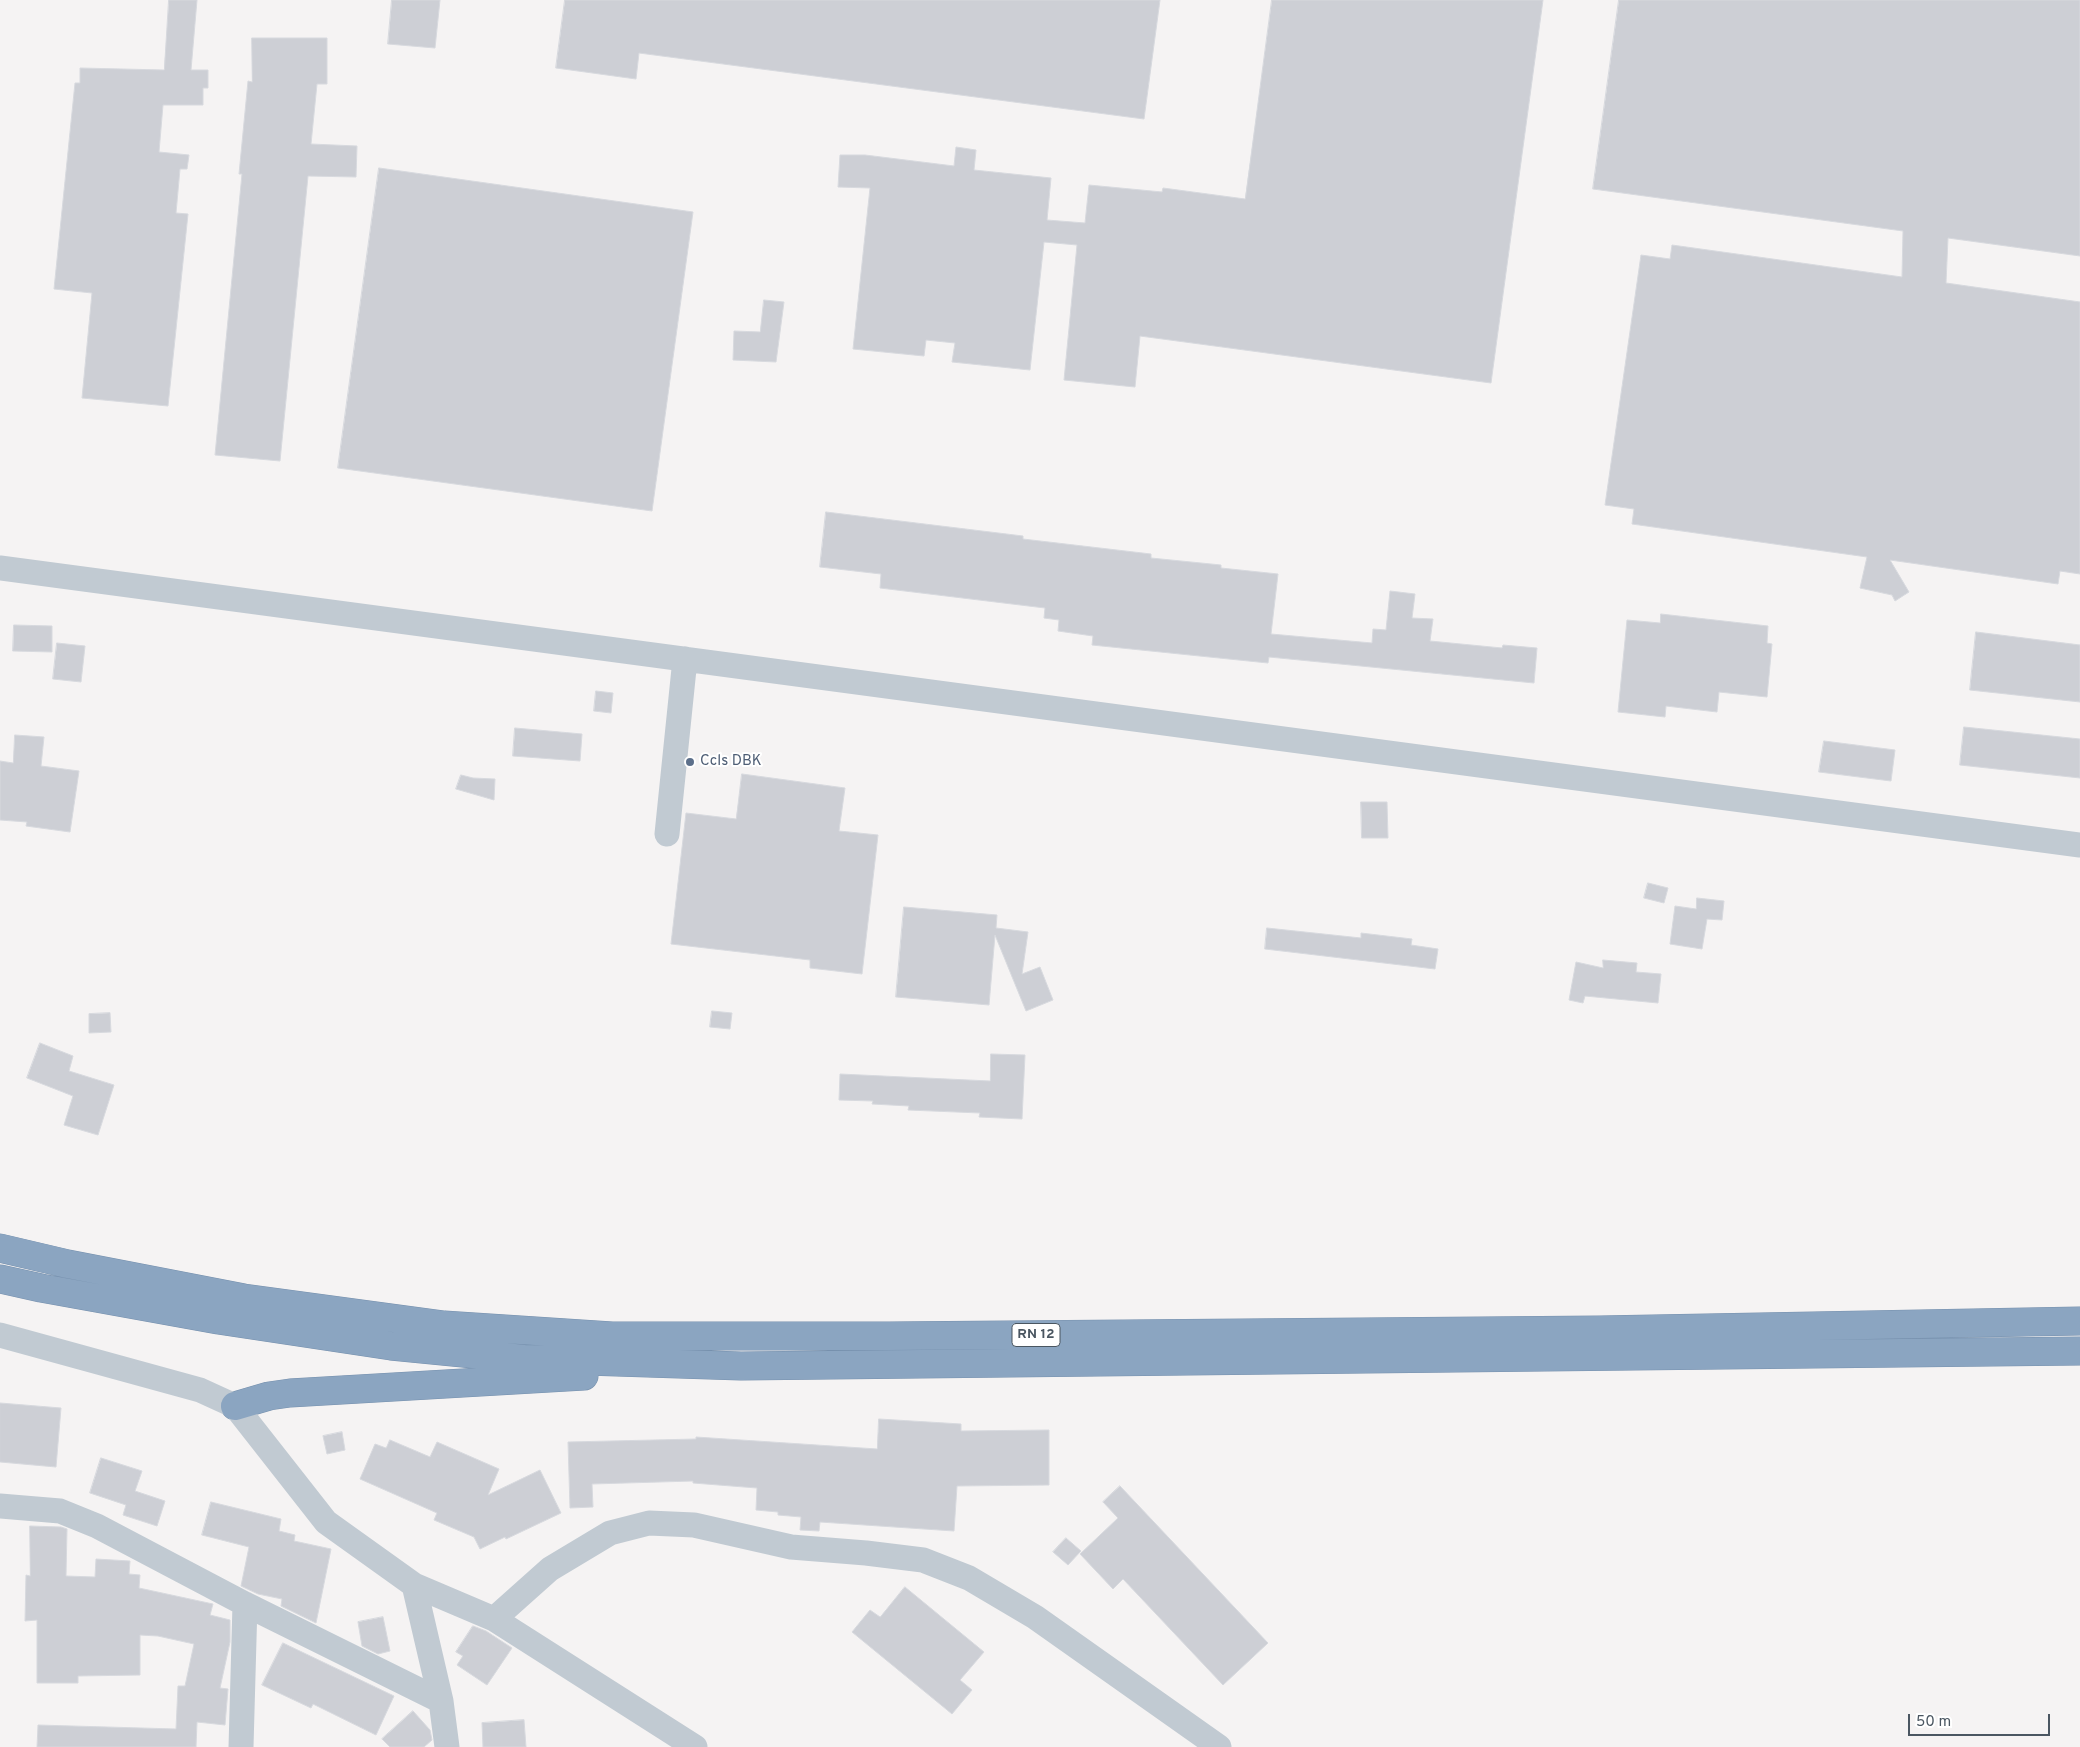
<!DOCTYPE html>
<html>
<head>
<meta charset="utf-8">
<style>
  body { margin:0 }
  #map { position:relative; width:2080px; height:1747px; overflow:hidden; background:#f5f3f3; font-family:Overpass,sans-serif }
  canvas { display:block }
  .scale { position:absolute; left:1908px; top:1714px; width:142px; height:22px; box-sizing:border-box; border:2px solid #4a5661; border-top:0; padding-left:6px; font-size:15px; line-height:18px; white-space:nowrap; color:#4a5661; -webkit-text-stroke:4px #fff; paint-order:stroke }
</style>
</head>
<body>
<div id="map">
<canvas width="2080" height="1747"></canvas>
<div class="scale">50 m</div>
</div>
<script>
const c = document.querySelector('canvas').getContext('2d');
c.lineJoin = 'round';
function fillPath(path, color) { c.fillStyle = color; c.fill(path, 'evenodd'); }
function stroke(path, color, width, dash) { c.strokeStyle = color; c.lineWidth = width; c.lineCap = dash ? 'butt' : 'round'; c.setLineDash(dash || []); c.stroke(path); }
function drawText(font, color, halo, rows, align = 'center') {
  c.font = font + ' Overpass,sans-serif'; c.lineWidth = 4; c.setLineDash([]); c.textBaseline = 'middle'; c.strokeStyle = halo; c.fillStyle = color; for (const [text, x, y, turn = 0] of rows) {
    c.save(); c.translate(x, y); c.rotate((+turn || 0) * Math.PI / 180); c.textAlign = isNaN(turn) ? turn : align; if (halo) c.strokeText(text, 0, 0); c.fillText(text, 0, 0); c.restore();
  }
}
const building = new Path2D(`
  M169 0H197L191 70H208V88H203V105H163L159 152 189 155 187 169H180L176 213 188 214 168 406 82 398 92 293 54 289 75 83H80V68L164 70Z
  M392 0H440L435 48 388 44Z
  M565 0H1160L1144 119 639 53 636 79 556 68Z
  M1272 0H1543L1491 383 1140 336 1135 387 1064 380 1077 245 1044 242 1030 370 952 362 955 343 926 340 924 356 853 349 870 188 838 187 840 155H865L954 166 956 147 976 150 974 170 1051 178 1047 220 1085 223 1089 185 1162 192 1163 188 1245 199Z
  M1619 0H2080V256L1948 238 1946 283 2080 302V574L2060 571 2058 584 1890 560 1909 592 1895 601 1892 595 1860 588 1867 557 1632 524 1634 509 1605 505 1641 255 1670 259 1672 245 1902 277 1903 231 1593 189Z
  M252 38H327V84H317L311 144 357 146 356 177 308 176 280 461 215 455 242 174H239L248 81 252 82Z
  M379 168 693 212 652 511 338 468Z
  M764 300 784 302 776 362 733 360 734 331 760 332Z
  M826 512 1023 536V539L1151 554V558L1221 565V568L1278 574 1271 634 1372 643 1373 629 1386 630 1390 591 1415 594 1412 618 1433 619 1430 641 1502 648 1503 645 1537 648 1534 683 1269 657 1268 663 1092 645 1093 636 1058 631 1059 620 1044 618 1045 608 880 588 881 574 820 567Z
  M1661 614 1768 626 1767 643 1772 644 1767 697 1719 692 1717 712 1666 706 1665 717 1618 712 1627 620 1660 623Z
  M14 625 52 626V652L13 651Z
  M1976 632 2080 645V702L1970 690Z
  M57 643 85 646 81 682 53 679Z
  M596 691 613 693 611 713 594 711Z
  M1964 727 2080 739V778L1960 765Z
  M515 728 582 734 580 761 513 756Z
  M15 735 44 737 41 766 79 771 70 832 26 826 27 822 0 820V761L13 763Z
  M1824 741 1895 750 1891 781 1819 772Z
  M742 774 845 788 839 831 878 835 862 974 810 968V960L671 944 686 813 736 819Z
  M461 775 473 778 495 779 494 800 456 789Z
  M1361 802H1387L1388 838H1362Z
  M1648 883 1668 888 1664 903 1644 898Z
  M1697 898 1724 901 1722 920 1707 919 1702 949 1670 944 1675 906 1696 909Z
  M904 907 997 915 996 928 1028 932 1022 974 1040 967 1053 1000 1026 1011 995 935 989 1005 896 997Z
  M1267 928 1361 938V933L1412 939 1411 945 1438 949 1435 969 1265 949Z
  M1603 960 1637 963 1636 972 1661 974 1658 1003 1585 996 1583 1003 1569 1000 1576 962 1603 968Z
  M712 1011 732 1013 730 1029 710 1027Z
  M110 1013 111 1032 89 1033V1014Z
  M40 1043 73 1056 69 1071 114 1085 98 1135 64 1125 73 1096 27 1078Z
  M991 1054 1025 1055 1022 1119 979 1117 980 1113 908 1110 909 1106 872 1104 873 1101 839 1100 840 1074 990 1081Z
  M0 1403 61 1408 56 1467 0 1462Z
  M879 1419 961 1424V1431L1049 1430V1485L957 1486 954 1531 820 1522 819 1531 800 1530 801 1517 778 1515V1512L756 1510 757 1488 693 1483V1481L592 1484 593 1507 570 1508 568 1442 696 1439V1437L877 1449Z
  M342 1432 345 1450 327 1454 323 1436Z
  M390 1440 430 1457 437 1442 499 1469 488 1495 540 1470 561 1513 506 1539 505 1537 480 1549 474 1537 434 1520 437 1513 360 1479 375 1444 386 1448Z
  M101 1458 142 1471 135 1491 165 1501 157 1526 123 1515 126 1505 90 1493Z
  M1120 1486 1268 1643 1223 1685 1123 1579 1113 1589 1080 1554 1118 1518 1103 1502Z
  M211 1502 281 1519 279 1531 295 1535 294 1541 331 1549 316 1623 281 1606 282 1599 258 1594 241 1586 249 1547 202 1535Z
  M30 1526 61 1527 67 1529 66 1576 95 1577 96 1559 130 1561 129 1574 140 1575 139 1588 213 1604 210 1615 230 1620V1642L220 1688 228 1689 225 1725 197 1722 196 1747H37L38 1725 176 1729 178 1686H185L194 1644 158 1636 140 1635V1675L78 1676V1683H37V1620L25 1621 26 1575 30 1576Z
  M1066 1538 1081 1551 1068 1565 1053 1552Z
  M905 1587 984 1652 960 1680 972 1690 952 1714 852 1632 870 1610 880 1617Z
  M383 1617 390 1651 378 1654 362 1646 358 1622Z
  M473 1626 486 1631 512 1648 487 1685 457 1665 463 1656 456 1652Z
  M283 1643 394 1696 376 1735 313 1704 311 1708 262 1685Z
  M413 1711 430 1730 432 1740 424 1747H390L382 1739Z
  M524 1720 526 1747H483L482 1723Z`);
const minor = new Path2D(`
  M0 568 2080 845
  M667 834 685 659
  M0 1335 200 1390 235 1406 326 1522 414 1585 494 1619 695 1747
  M0 1506 60 1511 97 1526 245 1604 441 1701
  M414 1585 441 1701 447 1747
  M494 1619 550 1569 610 1533 649 1523 694 1525 791 1547 866 1553 923 1560 969 1578 1035 1617 1219 1747
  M241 1747 245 1604`);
const highway = new Path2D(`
  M0 1248 68 1264 244 1298 444 1325 612 1336H889L1600 1330 2080 1321
  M0 1279 41 1288 218 1320 391 1346 524 1359 741 1366 2080 1351
  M235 1406 269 1396 290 1393 584 1376`);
const markers = [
  [690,762,5,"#5c6f8a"]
];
const shields = [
  [1036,1335,48]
];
const shieldNames = [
  ["RN 12",1036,1335]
];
const serviceNames = [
  ["Ccls DBK",700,762]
];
fillPath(building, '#cdcfd5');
stroke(building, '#d7d9de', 1);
stroke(highway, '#7690ad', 29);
stroke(minor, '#c1cad2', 25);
stroke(highway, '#8ba5c1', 28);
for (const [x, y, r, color] of markers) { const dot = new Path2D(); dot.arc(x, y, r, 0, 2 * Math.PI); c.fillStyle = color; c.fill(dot); stroke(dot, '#fff', 2); }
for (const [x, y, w] of shields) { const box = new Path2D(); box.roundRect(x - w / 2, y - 11.5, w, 23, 4); c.fillStyle = '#fff'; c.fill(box); stroke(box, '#4a5661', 1); }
drawText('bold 14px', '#4a5661', null, shieldNames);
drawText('15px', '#4e5e75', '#fff', serviceNames, 'left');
</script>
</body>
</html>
